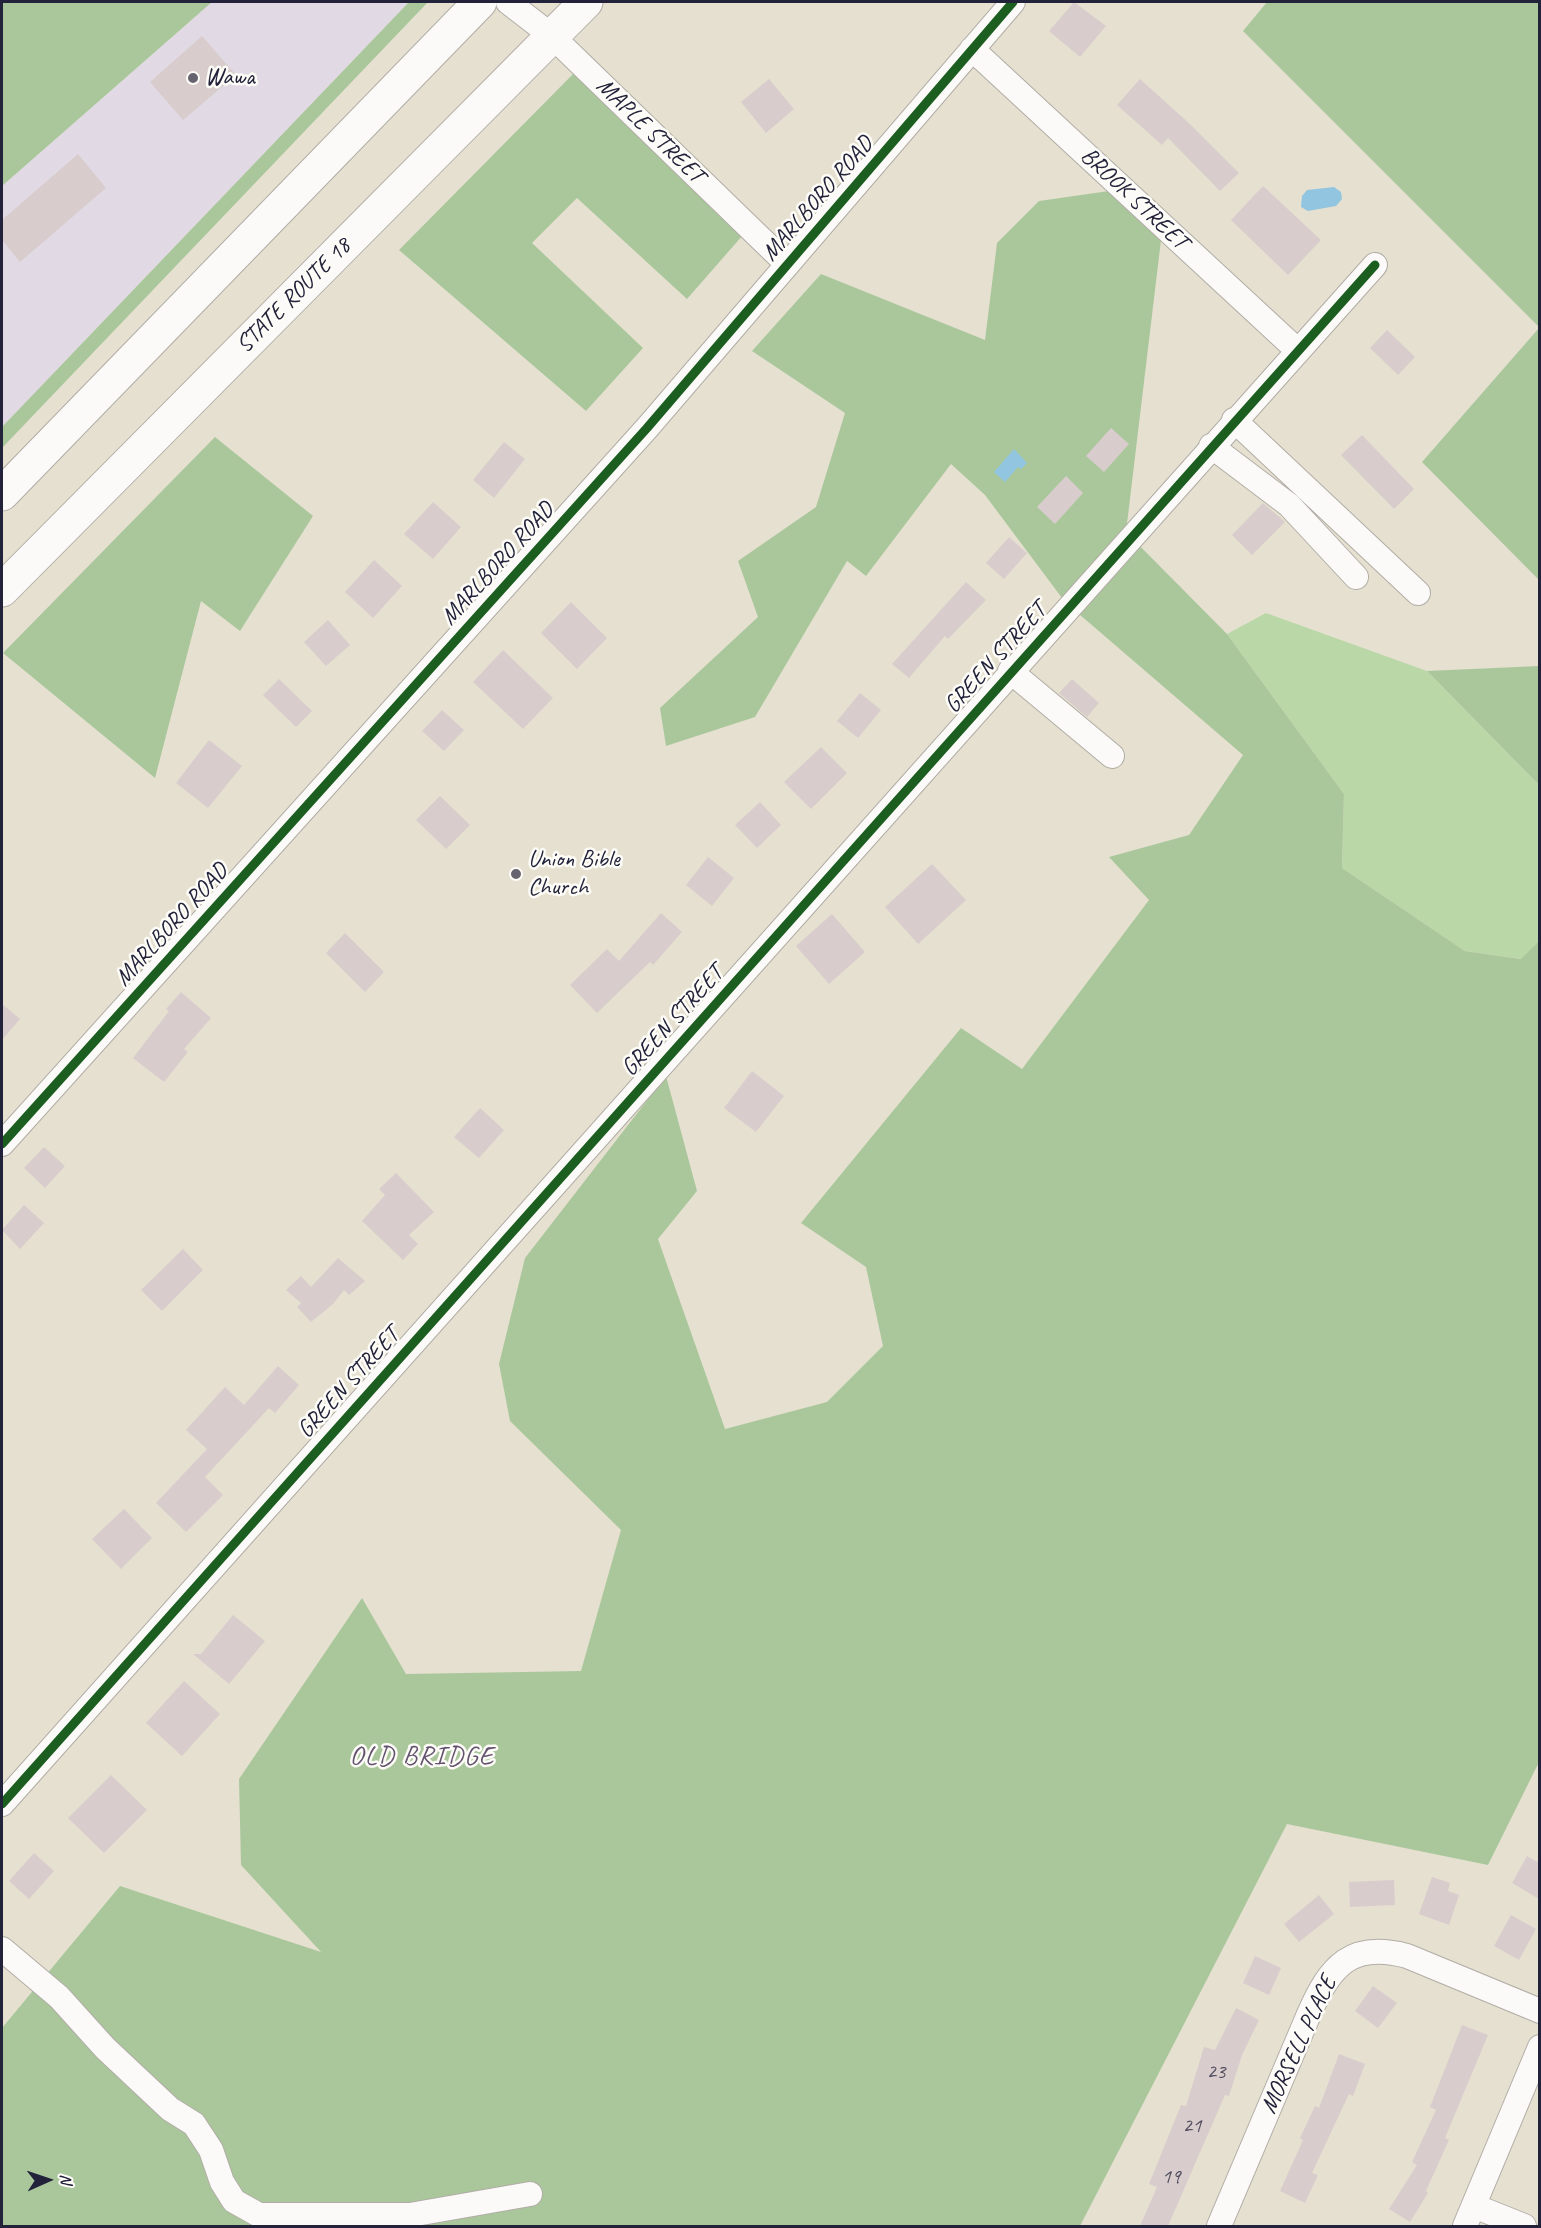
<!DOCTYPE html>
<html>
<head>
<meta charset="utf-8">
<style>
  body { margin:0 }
  #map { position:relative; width:1541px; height:2228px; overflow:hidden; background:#e6e0d0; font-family:Caveat,sans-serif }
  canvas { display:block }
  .frame { position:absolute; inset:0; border:3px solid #22223b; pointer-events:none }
  .north { position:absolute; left:18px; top:2150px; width:60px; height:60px; -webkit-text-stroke:4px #fdfcf7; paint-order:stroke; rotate:87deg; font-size:16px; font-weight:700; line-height:24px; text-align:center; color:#22223b }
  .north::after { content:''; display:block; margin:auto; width:21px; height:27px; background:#22223b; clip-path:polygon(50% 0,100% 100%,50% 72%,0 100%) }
</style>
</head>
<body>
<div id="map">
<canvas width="1541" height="2228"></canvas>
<div class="frame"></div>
<div class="north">N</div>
</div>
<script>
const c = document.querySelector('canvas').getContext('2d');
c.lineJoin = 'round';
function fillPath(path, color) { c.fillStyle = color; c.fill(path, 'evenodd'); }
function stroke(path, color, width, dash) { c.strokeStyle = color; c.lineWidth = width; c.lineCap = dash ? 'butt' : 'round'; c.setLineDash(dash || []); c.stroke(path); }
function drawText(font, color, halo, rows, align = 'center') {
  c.font = font + ' Caveat,sans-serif'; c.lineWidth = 5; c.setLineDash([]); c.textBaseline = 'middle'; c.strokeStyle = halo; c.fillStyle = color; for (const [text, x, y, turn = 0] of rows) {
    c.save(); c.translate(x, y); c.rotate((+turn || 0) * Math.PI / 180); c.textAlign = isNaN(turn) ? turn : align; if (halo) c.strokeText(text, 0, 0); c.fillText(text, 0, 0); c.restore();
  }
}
const built = new Path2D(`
  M212 2H409L2 427V371L4 366 2 364V186Z`);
const green = new Path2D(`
  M1266 613 1427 671 1539 785V941L1522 959 1465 951 1342 868 1344 794 1227 634Z`);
const forest = new Path2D(`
  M2 2H212L2 186Z
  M409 2H428L2 448V427Z
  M1267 2H1539V327L1243 31Z
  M579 68 750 227 687 299 577 198 532 243 643 348 586 411 399 250Z
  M1109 191 1161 240 1126 532 1227 634 1344 794 1342 868 1465 951 1521 959 1539 941V1762L1488 1865 1287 1824 1080 2226H2V2028L120 1886 321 1952 241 1865 239 1779 362 1598 406 1674 581 1671 621 1530 510 1421 499 1364 525 1258 666 1076 697 1191 658 1239 725 1429 827 1402 883 1346 866 1267 801 1223 961 1028 1022 1069 1149 900 1109 857 1189 835 1243 755 1065 602 985 495 951 464 866 576 847 561 755 717 666 746 660 708 758 617 738 561 816 507 845 413 752 351 821 274 985 340 997 243 1039 201Z
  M1539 328V580L1422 462Z
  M215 437 313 516 240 631 201 601 155 778 3 653Z
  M1539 666H1540L1539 785 1427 671Z`);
const water = new Path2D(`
  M1334 187 1341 192 1342 199 1336 206 1308 211 1301 207 1302 196 1307 190Z
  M1014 449 1027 463 1021 469 1018 467 1005 482 994 472Z`);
const building = new Path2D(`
  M1074 2 1106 26 1080 57 1049 31Z
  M202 36 236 75 183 120 150 82Z
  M769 79 794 109 766 133 741 102Z
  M1140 79 1191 125 1239 173 1220 191 1168 138 1162 145 1117 105Z
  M78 154 106 188 20 262 2 240V220Z
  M1263 186 1321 240 1288 275 1231 220Z
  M1387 330 1415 357 1398 375 1370 348Z
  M1111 428 1129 444 1104 472 1086 456Z
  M1362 435 1414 489 1394 509 1341 455Z
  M504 442 525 459 494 498 473 480Z
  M1066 476 1083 493 1055 524 1037 507Z
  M433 502 461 527 433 559 404 534Z
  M1263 503 1285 522 1252 555 1232 535Z
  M1009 537 1027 553 1004 579 986 563Z
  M374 560 402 586 373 618 345 592Z
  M966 582 986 600 948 639 945 636 909 678 892 664Z
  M571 602 607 638 577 669 541 633Z
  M328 620 350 645 326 666 304 642Z
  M503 650 553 698 523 729 473 682Z
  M279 679 312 711 296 727 263 695Z
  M1072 679 1099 703 1087 717 1059 693Z
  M860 693 881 710 858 738 837 721Z
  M442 710 464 730 444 751 422 731Z
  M209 740 242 766 208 808 176 783Z
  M821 747 847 773 811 809 784 782Z
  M440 796 470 825 446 849 416 820Z
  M760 802 781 825 757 848 735 825Z
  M708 857 734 878 712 906 686 885Z
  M932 864 966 900 918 944 885 907Z
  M661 913 682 932 653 965 650 962 597 1013 570 985 607 949 619 961Z
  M832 914 865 952 829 984 796 946Z
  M345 933 384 972 365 992 326 953Z
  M181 992 211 1018 184 1049 188 1052 164 1082 133 1058 169 1011 166 1009Z
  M2 1004 20 1019 2 1040Z
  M752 1071 784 1096 756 1132 724 1108Z
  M480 1108 504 1130 479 1158 454 1137Z
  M44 1147 65 1166 45 1188 24 1168Z
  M396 1173 434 1212 409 1235 418 1244 403 1260 362 1221 385 1195 379 1189Z
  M24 1205 44 1223 20 1249 2 1230Z
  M183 1249 203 1270 162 1311 141 1290Z
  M338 1258 365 1281 349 1295 344 1290 333 1304 311 1322 297 1307 301 1303 286 1290 301 1276 311 1287Z
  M278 1366 299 1385 275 1413 269 1408 205 1477 223 1495 186 1532 156 1503 207 1449 186 1430 225 1387 244 1405Z
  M124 1509 152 1538 121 1569 92 1539Z
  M233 1615 265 1641 229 1684 193 1654H201Z
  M184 1681 220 1714 182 1756 146 1723Z
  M111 1775 147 1810 104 1853 68 1818Z
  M34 1853 54 1871 29 1899 9 1881Z
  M1527 1856 1539 1863V1899L1512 1883Z
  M1432 1877 1450 1883 1448 1891 1459 1895 1449 1925 1419 1914Z
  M1394 1880 1395 1905 1350 1907 1349 1882Z
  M1319 1895 1334 1914 1299 1942 1284 1924Z
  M1511 1915 1536 1929 1519 1960 1494 1946Z
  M1255 1956 1281 1968 1269 1995 1243 1983Z
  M1373 1986 1397 2003 1378 2028 1355 2011Z
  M1236 2008 1259 2020 1242 2055 1229 2096 1225 2095 1168 2226H1140L1157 2187 1149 2184 1181 2105 1186 2106 1204 2047 1215 2050Z
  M1462 2025 1488 2035 1445 2138 1449 2140 1426 2191 1428 2193 1410 2222 1389 2209 1417 2165 1412 2162 1436 2110 1430 2107Z
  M1339 2054 1365 2064 1353 2096 1349 2094 1312 2173 1318 2175 1305 2203 1280 2191 1303 2140 1300 2138 1315 2106 1319 2108Z`);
const minor = new Path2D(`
  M508 2 552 36 787 264
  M972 49 1297 350
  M1234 420 1418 593
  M1211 446 1289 505 1356 577
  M1010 671 1112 756
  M2 1144 647 428 1013 2
  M2 1804 1375 265
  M2 1949 59 1997 105 2048 170 2109 194 2124 211 2150 222 2182 234 2201 259 2215H410L530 2194
  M1474 2206 1524 2226
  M1219 2226 1309 2014C1330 1966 1351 1941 1407 1956L1540 2011
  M1465 2226 1540 2047`);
const highway = new Path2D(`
  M2 494 480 2
  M2 590 586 2`);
const cycleway = new Path2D(`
  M2 1144 647 428 1013 2
  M2 1804 1375 265`);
const markers = [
  [193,78,6,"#67646f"],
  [516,874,6,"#67646f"]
];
const numberNames = [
  ["23",1216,2072],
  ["21",1192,2126],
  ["19",1171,2177]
];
const poiNames = [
  ["Wawa",205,78],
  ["Union Bible",528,860],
  ["Church",528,888]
];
const streetNames = [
  ["MAPLE STREET",650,131,44],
  ["MARLBORO ROAD",818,199,-49],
  ["BROOK STREET",1134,199,43],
  ["STATE ROUTE 18",294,296,-45],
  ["MARLBORO ROAD",498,564,-48],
  ["GREEN STREET",996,658,-48],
  ["MARLBORO ROAD",172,925,-48],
  ["GREEN STREET",673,1021,-48],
  ["GREEN STREET",349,1383,-48],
  ["MORSELL PLACE",1299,2045,-65]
];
const quarterNames = [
  ["OLD BRIDGE",422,1757]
];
fillPath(built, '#e1dae5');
fillPath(green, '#bad8a7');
fillPath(forest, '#aac79c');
fillPath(water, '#91c5e0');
fillPath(building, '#d8cdcc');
stroke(minor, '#b1ada6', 26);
stroke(highway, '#b1ada6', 35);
stroke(minor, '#fbfaf8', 24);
stroke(highway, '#fbfaf8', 33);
stroke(cycleway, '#1b5e20', 9);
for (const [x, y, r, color] of markers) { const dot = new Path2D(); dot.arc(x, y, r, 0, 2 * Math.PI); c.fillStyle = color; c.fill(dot); stroke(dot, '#fdfcf7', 2); }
drawText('21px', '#504d5f', null, numberNames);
drawText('24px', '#22223b', '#fdfcf7', poiNames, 'left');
drawText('24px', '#22223b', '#fdfcf7', streetNames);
c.letterSpacing = '1.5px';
drawText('27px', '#635370', '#fdfcf7', quarterNames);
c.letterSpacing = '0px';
</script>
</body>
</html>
